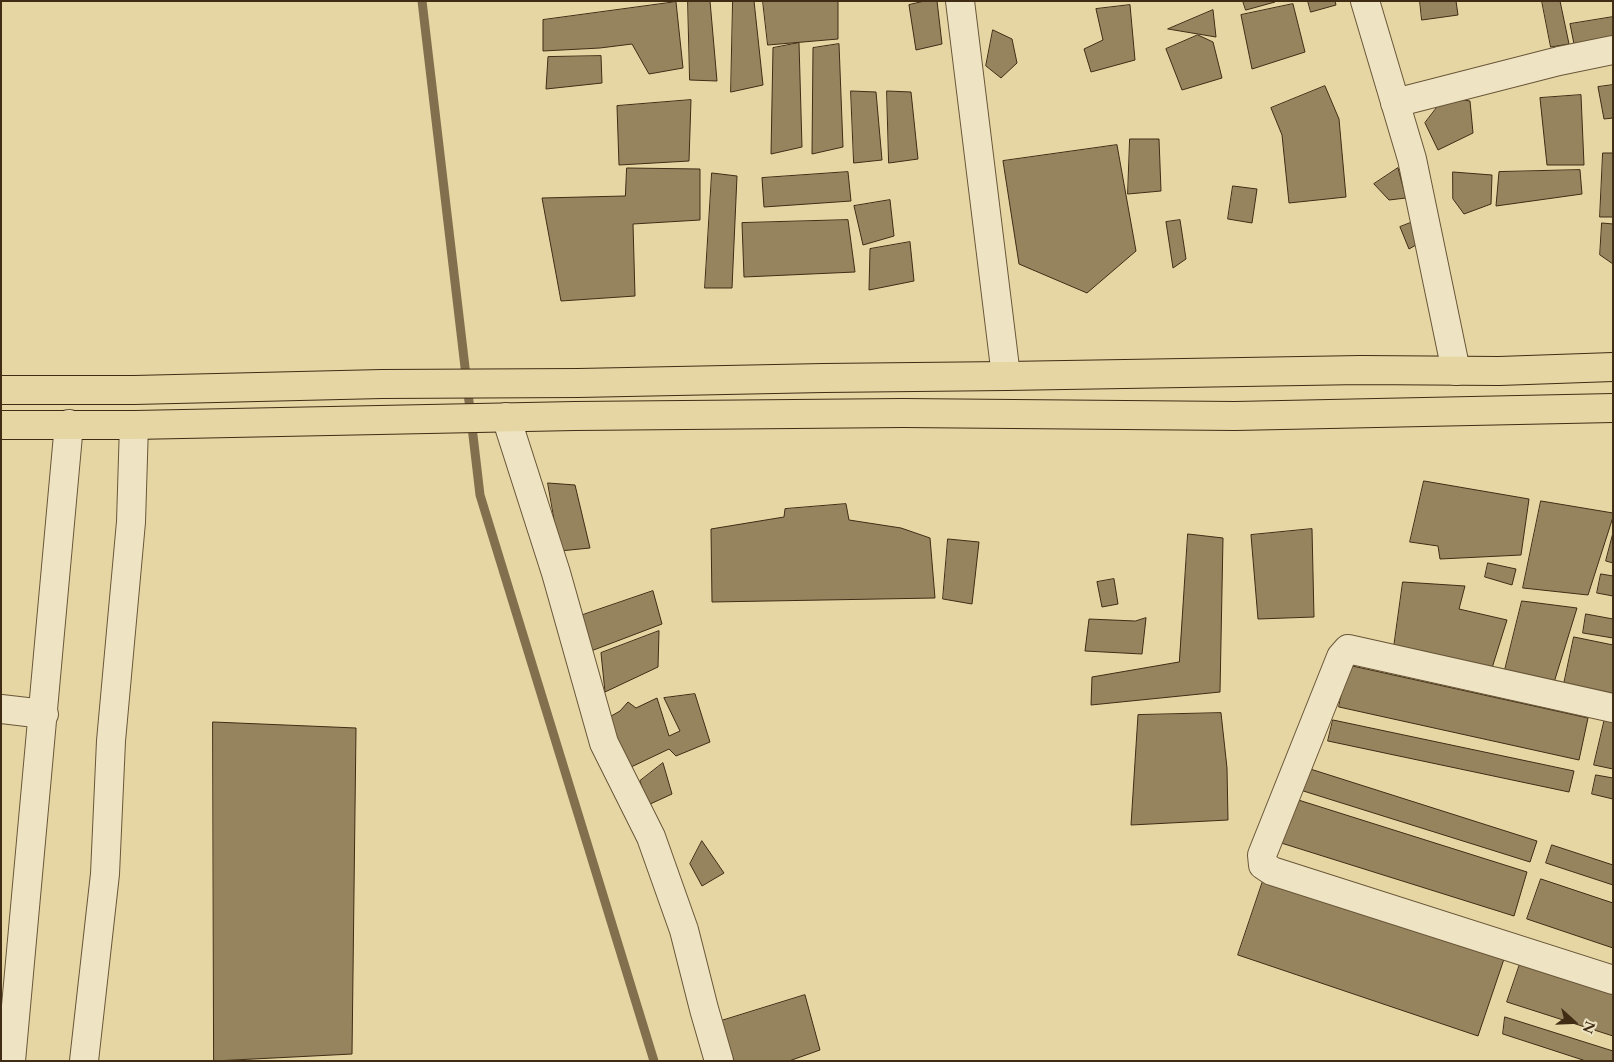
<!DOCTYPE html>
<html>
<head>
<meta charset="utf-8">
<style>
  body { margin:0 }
  #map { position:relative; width:1614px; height:1062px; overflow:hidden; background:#e5d6a3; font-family:Cardo,serif }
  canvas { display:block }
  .frame { position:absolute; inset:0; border:2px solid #402c15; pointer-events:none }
  .north { position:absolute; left:1549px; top:997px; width:50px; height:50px; -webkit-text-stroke:4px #eee4c3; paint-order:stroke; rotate:110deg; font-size:14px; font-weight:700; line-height:20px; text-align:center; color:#402c15 }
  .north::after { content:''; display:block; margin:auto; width:18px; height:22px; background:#402c15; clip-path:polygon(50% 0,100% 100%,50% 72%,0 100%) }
</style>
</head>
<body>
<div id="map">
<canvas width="1614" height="1062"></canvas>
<div class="frame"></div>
<div class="north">N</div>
</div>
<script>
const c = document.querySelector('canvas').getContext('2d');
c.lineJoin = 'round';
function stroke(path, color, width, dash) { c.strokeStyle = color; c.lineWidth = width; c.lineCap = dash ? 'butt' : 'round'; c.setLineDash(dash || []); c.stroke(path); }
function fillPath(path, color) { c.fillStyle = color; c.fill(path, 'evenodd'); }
const stream = new Path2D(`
  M422 1 480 495 654 1061`);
const building = new Path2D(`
  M688 1H710L717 81 690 80Z
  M733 1H754L763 85 731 92Z
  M763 1H838V39L768 45Z
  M925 1H937L942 44 916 50 909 5Z
  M1243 1H1275V2L1246 10Z
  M1308 1H1335L1336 5 1311 12Z
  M1420 1H1456L1458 15 1422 20Z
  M1542 1H1560L1569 44 1551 47Z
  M676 2 683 68 649 74 632 44 600 48 543 51V20Z
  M1293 4 1305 52 1252 69 1241 15Z
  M1130 5 1135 60 1091 72 1084 49 1103 40 1096 9Z
  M1213 10 1216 37 1168 29Z
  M1613 17V37L1574 44 1570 24Z
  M993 30 1012 39 1017 63 1001 78 986 66Z
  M1198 35 1213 42 1222 78 1182 90 1166 49Z
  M799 43 802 147 771 154 773 48Z
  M839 44 843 147 812 154 813 48Z
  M601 56 602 83 546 89 548 57Z
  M1613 85V118L1604 119 1598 87Z
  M1325 86 1339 119 1346 197 1289 203 1282 135 1271 108Z
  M851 91 876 92 882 160 854 163Z
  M887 91 911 92 918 159 889 163Z
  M1581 95 1584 165H1547L1540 98Z
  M1445 97 1470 101 1473 133 1438 150 1425 123Z
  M691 100 689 161 619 165 617 106Z
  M1130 139H1159L1161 191 1128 194Z
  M1117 145 1136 251 1087 293 1019 264 1003 161Z
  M1603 153H1613V217H1600Z
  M627 168 700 169V220L633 224 635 296 561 301 542 198 625 196Z
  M1398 168 1406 198 1389 200 1374 184Z
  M1580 170 1582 194 1496 206 1499 172Z
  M848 172 851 201 764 207 762 178Z
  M1453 172 1492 175 1491 204 1464 214 1453 199Z
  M712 173 737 176 732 288H705Z
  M1233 186 1257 189 1252 223 1228 219Z
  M890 200 894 236 863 245 854 206Z
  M848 220 855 272 744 277 742 223Z
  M1180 220 1186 259 1173 268 1166 222Z
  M1418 220 1421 242 1409 249 1400 227Z
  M1602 223 1613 224V264L1600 255Z
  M910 242 914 281 869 290 870 249Z
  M1424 481 1529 499 1521 555 1440 559 1438 546 1410 542Z
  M548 483 575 485 590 548 560 551Z
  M1541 501 1613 513V517L1588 595 1523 588Z
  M846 504 849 520 901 528 930 538 935 598 712 602 711 529 784 517 785 509Z
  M1312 529 1314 617 1258 619 1251 535Z
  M1613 533V563L1606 561Z
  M1188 534 1223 538 1220 692 1091 705 1092 677 1179 662Z
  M948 539 979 542 972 604 943 599Z
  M1488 563 1516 569 1512 585 1485 577Z
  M1601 574 1613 576V596L1597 593Z
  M1114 579 1118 604 1102 607 1097 582Z
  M1403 582 1465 586 1459 609 1507 620 1492 668 1394 647Z
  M653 591 662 624 591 651 577 617Z
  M1522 601 1577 608 1552 689 1503 678Z
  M1586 614 1613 619V638L1583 633Z
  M1146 618 1142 654 1085 651 1089 619 1135 621Z
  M659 631 658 667 605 692 601 653Z
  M1574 637 1613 645V694L1564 684Z
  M1348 665 1588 718 1579 760 1339 707Z
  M695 694 710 742 676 756 669 749 629 768 606 719 620 711 628 702 636 708 657 698 669 736 680 731 664 698Z
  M1221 713 1227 768 1228 820 1131 825 1138 715Z
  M1605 718 1613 720V769L1594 765Z
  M1333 720 1574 771 1569 792 1328 741Z
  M213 722 356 728 352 1054 214 1061Z
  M663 763 672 794 648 805 640 781Z
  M1304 767 1537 841 1530 862 1297 789Z
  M1596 775 1613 778V799L1592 794Z
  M1292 798 1527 872 1514 916 1278 842Z
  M702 841 724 873 702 886 690 864Z
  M1552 845 1613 865V885L1546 863Z
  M1265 875 1505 956 1478 1036 1238 955Z
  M1541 879 1613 903V948L1527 919Z
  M1521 961 1613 991V1036L1507 1002Z
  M805 995 820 1050 789 1061H734L721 1021Z
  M1505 1017 1613 1051V1061H1586L1503 1034Z`);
const minor = new Path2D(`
  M960 1 1006 376
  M1365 1 1412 159 1456 371
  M1395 103 1559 61 1613 50
  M506 417 556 573 604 743 651 837 684 930 704 1009 719 1061
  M1613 708 1348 649 1341 657 1262 855 1263 865 1272 871 1613 980
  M1 709 44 714
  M11 1061 69 424
  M84 1061 105 874 111 741 131 522 134 425`);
const major = new Path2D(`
  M1 390H134L382 384 578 383 824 378 1006 376 1361 370 1499 371 1613 367
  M1 425H134L575 416 903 413 1235 416 1613 408`);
stroke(stream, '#816f4d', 9);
fillPath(building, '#96845f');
stroke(building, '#402c15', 1);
stroke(minor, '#695638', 30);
stroke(major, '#402c15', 30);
stroke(minor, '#eee4c3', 28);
stroke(major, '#e5d6a3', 28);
</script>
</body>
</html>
